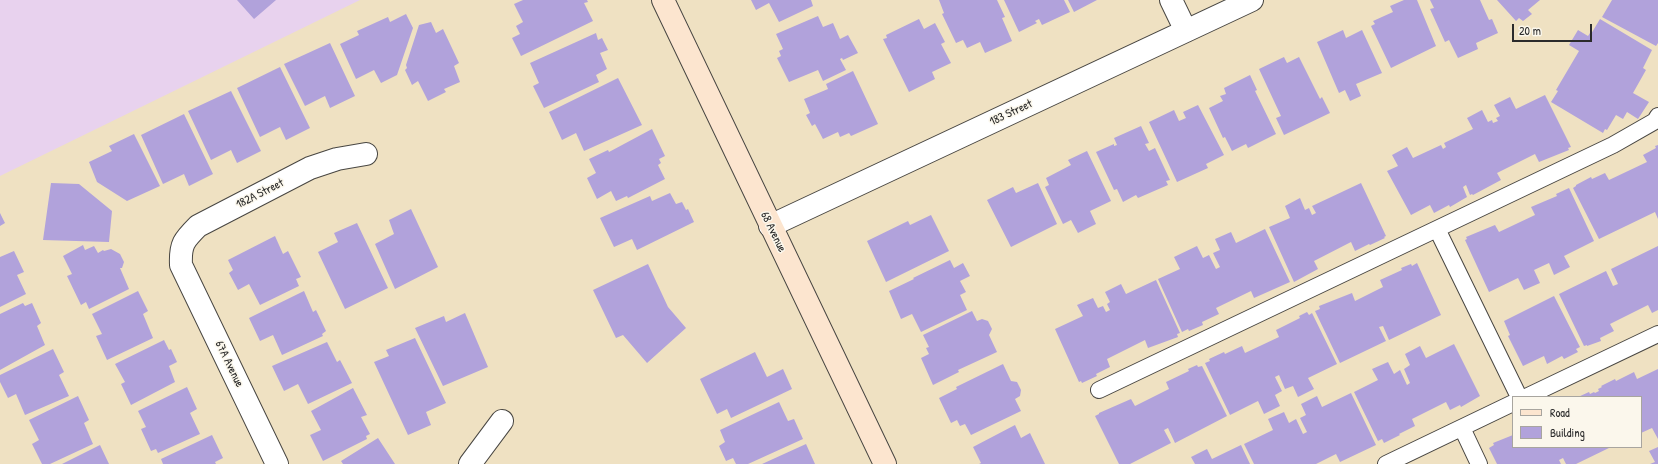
<!DOCTYPE html>
<html>
<head>
<meta charset="utf-8">
<style>
  body { margin:0 }
  #map { position:relative; width:1658px; height:464px; overflow:hidden; background:#efe1c2; font-family:"Patrick Hand",sans-serif }
  canvas { display:block }
  .legend { position:absolute; left:1512px; top:396px; width:130px; height:52px; box-sizing:border-box; background:#fbf7ec; border:1px solid #a8a59f; margin:0; padding:5px 7px; list-style:none; font-size:12px; color:#2b2b2b }
  .legend li { display:flex; align-items:center; gap:8px; height:20px }
  .legend b { width:20px; border:1px solid #a8a59f }
  .scale { position:absolute; left:1512px; top:24px; width:80px; height:18px; box-sizing:border-box; border:2px solid #2b2b2b; border-top:0; padding-left:5px; font-size:12px; line-height:14px; white-space:nowrap; color:#2b2b2b; -webkit-text-stroke:3px #fbf7ec; paint-order:stroke }
</style>
</head>
<body>
<div id="map">
<canvas width="1658" height="464"></canvas>
<ul class="legend">
<li><b style="height:5px;background:#fce5cf"></b>Road</li>
<li><b style="height:11px;background:#b1a2db"></b>Building</li>
</ul>
<div class="scale">20 m</div>
</div>
<script>
const c = document.querySelector('canvas').getContext('2d');
c.lineJoin = 'round';
function fillPath(path, color) { c.fillStyle = color; c.fill(path, 'evenodd'); }
function stroke(path, color, width, dash) { c.strokeStyle = color; c.lineWidth = width; c.lineCap = dash ? 'butt' : 'round'; c.setLineDash(dash || []); c.stroke(path); }
function drawText(font, color, halo, rows, align = 'center') {
  c.font = font + ' "Patrick Hand",sans-serif'; c.lineWidth = 3; c.setLineDash([]); c.textBaseline = 'middle'; c.strokeStyle = halo; c.fillStyle = color; for (const [text, x, y, turn = 0] of rows) {
    c.save(); c.translate(x, y); c.rotate((+turn || 0) * Math.PI / 180); c.textAlign = isNaN(turn) ? turn : align; if (halo) c.strokeText(text, 0, 0); c.fillText(text, 0, 0); c.restore();
  }
}
const built = new Path2D(`
  M0 0H360L0 176Z`);
const building = new Path2D(`
  M237 0H276L254 19Z
  M523 0H587L588 2 584 3 593 21 521 56 512 38 520 34 516 26 523 22 514 4Z
  M751 0H811L813 6 779 22 769 3 756 10Z
  M939 0H997L1005 17 1002 18 1012 41 985 53 980 42 967 48 963 40 956 43 942 14 944 13Z
  M1004 0H1064L1070 12 1042 25 1039 19 1035 21 1037 23 1019 32Z
  M1068 0H1097L1074 12Z
  M1404 0H1417L1436 46 1391 68 1371 26 1375 24 1373 21 1393 12 1390 6Z
  M1430 0H1480L1489 20 1492 19 1498 33 1476 43 1478 49 1458 58 1449 40 1445 42 1430 9 1434 8Z
  M1497 0H1540L1528 10 1532 14 1523 21 1519 18 1516 21Z
  M1612 0H1658V43L1656 46 1602 17Z
  M406 14 413 28 397 75 381 83 374 70 356 79 340 44 359 35 357 31 388 17 390 22Z
  M818 16 823 27 833 23 840 39 848 35 858 53 843 60 842 58 840 59 846 70 823 81 818 70 789 82 777 58 781 56 779 51 783 49 776 34Z
  M919 19 924 29 935 23 945 42 941 44 951 63 932 72 935 79 909 92 883 39 887 38 886 35Z
  M1600 19 1652 50 1643 68 1646 70 1633 93 1649 102 1638 119 1627 112 1623 119 1616 115 1607 130 1605 129 1603 133 1551 102 1558 91 1556 90 1579 51 1569 45 1578 30 1588 36 1590 33 1591 34Z
  M431 22 436 33 443 29 459 63 454 66 460 82 444 89 446 92 428 101 418 81 412 85 405 70 407 68 406 65 419 25Z
  M1343 30 1346 38 1362 30 1382 73 1356 84 1361 96 1350 101 1345 90 1339 93 1317 42Z
  M596 33 598 40 602 38 608 50 600 53 607 69 596 75 599 82 544 108 533 86 539 83 530 63Z
  M330 43 355 96 330 108 325 96 305 106 284 64Z
  M1284 57 1287 63 1299 57 1320 99 1322 97 1330 113 1284 135 1276 118 1281 116 1259 69Z
  M280 67 310 128 286 140 280 127 260 137 237 88Z
  M853 71 878 124 851 136 849 133 840 137 838 132 823 139 815 124 812 126 806 115 810 113 804 99 828 89 826 84Z
  M1250 75 1257 90 1255 91 1276 134 1248 148 1246 144 1232 151 1225 137 1223 138 1209 108 1223 101 1220 96 1226 94 1224 88Z
  M618 78 642 125 584 151 576 133 562 140 549 112Z
  M231 91 261 151 237 163 231 150 211 160 188 111Z
  M1545 95 1571 147 1568 148 1569 150 1539 162 1535 154 1497 173 1501 180 1473 195 1472 194 1470 195 1466 185 1463 187 1467 197 1450 207 1449 205 1434 213 1430 205 1411 215 1387 171 1398 166 1392 155 1407 147 1413 158 1441 145 1443 149 1446 147 1444 143 1473 129 1467 118 1482 110 1488 122 1492 120 1493 123 1498 121 1496 118 1500 116 1494 105 1510 97 1516 109Z
  M1198 105 1224 155 1206 164 1208 168 1177 182 1149 122 1174 110 1179 121 1186 118 1183 112Z
  M184 114 213 174 189 186 184 174 163 184 141 135Z
  M1141 126 1149 143 1145 144 1149 151 1155 148 1170 180 1166 181 1168 185 1138 198 1136 195 1123 202 1117 189 1114 190 1096 152 1114 144V146L1117 145 1114 138Z
  M652 129 665 156 659 159 661 163 658 165 665 179 628 198 627 196 616 201 611 191 597 199 587 178 596 173 589 159 608 150 609 152Z
  M134 134 160 186 127 201 97 182 89 162 112 151 109 146Z
  M1658 145V219L1655 212 1599 239 1573 188 1576 186V185L1591 177 1592 179 1605 173 1609 180 1647 162 1643 155 1656 148 1655 146Z
  M1087 151 1111 201 1090 211 1096 224 1078 233 1071 220 1063 224 1045 187 1049 185 1046 178 1071 165 1068 160Z
  M51 183 79 184 112 211 109 242 43 240Z
  M1038 183 1057 224 1011 247 987 200 1013 187 1016 193Z
  M1361 183 1386 236 1384 237 1385 238 1370 245 1369 244 1355 251 1351 242 1314 261 1318 269 1294 282 1269 227 1290 218 1285 206 1300 198 1305 210 1309 208 1312 215 1316 213 1312 206Z
  M1569 188 1594 241 1564 256 1570 267 1554 275 1549 263 1534 270 1540 283 1524 290 1518 278 1489 292 1465 240 1467 239 1466 237 1495 225 1499 232 1535 215 1531 207 1557 196 1556 194Z
  M670 193 676 204 682 202 686 210 688 209 694 222 637 250 632 239 614 247 600 218 650 196 652 201Z
  M411 209 438 267 395 289 375 244 394 234 389 220Z
  M0 213 5 223 0 226Z
  M931 215 949 251 886 282 867 241 908 221 910 225Z
  M357 223 388 288 345 309 318 252 338 242 334 233Z
  M1265 229 1290 282 1254 298 1251 291 1216 308 1219 314 1202 322 1203 325 1189 331 1188 329 1182 332 1158 279 1180 269 1174 257 1197 246 1203 258 1209 255 1216 269 1220 267 1213 253 1220 250 1215 239 1231 232 1236 243Z
  M275 236 283 254 288 251 301 277 296 279 299 286 260 305 249 284 238 290 229 273 233 270 228 260Z
  M83 245 85 250 94 246 98 253 103 250 104 251 111 249 120 254 124 262 122 268H120L129 289 89 309 86 302 81 305 67 276 72 274 63 256Z
  M1658 246V310L1652 313 1648 305 1610 324 1614 331 1600 338 1601 341 1587 346V345L1584 346 1559 294 1606 271 1613 286 1618 284 1611 269Z
  M14 251 24 272 17 275 26 294 0 307V257Z
  M950 260 954 268 963 263 970 276 960 281 966 292 960 295 967 310 921 332 912 314 901 319 889 291 914 279 913 278Z
  M1417 263 1441 315 1389 340 1383 326 1379 327 1386 341 1340 363 1315 311 1320 309 1319 306 1352 293 1355 301 1383 287 1380 280 1402 270 1401 268 1411 264 1412 266Z
  M648 264 668 307 686 328 647 363 623 335 616 338 593 290Z
  M1156 280 1180 333 1177 334 1178 337 1148 348 1145 340 1107 359 1110 367 1096 374 1097 376 1082 383 1081 381 1079 382 1055 329 1083 316 1077 305 1093 298 1098 308 1103 306 1106 312 1110 310 1107 304 1110 302 1105 292 1121 284 1126 294Z
  M138 291 148 311 143 314 153 338 107 360 96 336 102 334 92 314Z
  M304 291 313 312 316 310 326 331 322 334 323 336 282 355 273 335 260 341 249 318Z
  M1554 296 1580 347 1576 349 1578 352 1564 359 1562 356 1547 364 1544 356 1523 366 1508 336 1510 335 1504 321Z
  M23 303 25 306 32 303 41 323 37 326 45 345 0 370V314Z
  M972 311 977 321 982 319 988 321 992 329 989 335 997 352 958 370 959 372 933 385 921 358 929 354 926 348 929 347 923 335Z
  M1307 312 1309 315 1312 313 1337 364 1308 378 1314 389 1298 397 1293 386 1285 389 1279 375 1275 377 1282 391 1275 395 1280 406 1264 414 1258 401 1230 415 1205 363 1210 361 1209 359 1224 352 1225 354 1242 346 1245 353 1279 337 1276 330 1300 318 1299 316Z
  M465 313 488 367 443 386 415 328 444 316 446 322Z
  M415 338 446 403 426 412 431 425 408 435 374 362 389 356 386 350Z
  M164 340 169 350 171 349 177 362 169 366 175 382 131 405 121 384 125 382 115 364Z
  M327 342 337 362 340 360 352 383 308 404 298 384 284 391 272 366Z
  M1454 344 1480 396 1461 407 1460 405 1450 410 1446 402 1412 419 1415 426 1399 434 1400 435 1384 443 1382 439 1378 441 1354 392 1378 380 1372 369 1388 362 1394 374 1400 370 1407 385 1410 383 1404 369 1410 365 1405 354 1420 346 1426 358Z
  M53 349 64 372 59 375 69 396 25 415 16 394 8 398 0 382V375Z
  M755 352 767 377 783 369 792 389 731 418 727 409 717 414 700 379Z
  M1003 364 1011 381 1017 382 1021 390 1020 396 1015 399 1021 411 971 435 965 424 960 426 957 420 951 423 939 398 957 389 956 387Z
  M1197 365 1198 367 1202 366 1227 416 1175 443 1168 428 1164 430 1171 443 1130 464H1119L1095 416 1099 414V413L1131 399 1135 406 1169 389 1166 382 1189 371 1188 369Z
  M1658 369V439L1652 428 1641 433V397H1578L1589 392 1590 394 1594 392 1595 393 1599 391 1598 389 1602 387 1601 386 1615 379 1616 381 1634 372 1637 379Z
  M187 387 197 409 190 413 200 434 158 453 156 449 151 451 141 429 146 427 138 411Z
  M353 388 367 415 361 417 370 434 366 436 367 439 323 461 310 435 321 430 311 411Z
  M1351 393 1376 445 1340 462 1336 454 1316 464H1254L1244 444 1273 430 1268 419 1284 412 1289 423 1296 419 1303 434 1307 432 1300 418 1306 415 1301 404 1317 396 1322 407Z
  M78 396 89 420 84 423 93 444 50 464H42L32 444 39 440 29 420Z
  M779 402 788 421 794 419 803 439 748 464H736L733 458 726 461 719 446 725 442 720 430Z
  M1015 425 1021 438 1030 433 1045 464H979L981 463 973 447Z
  M212 435 223 458 215 462 216 464H163L161 459Z
  M1513 435V447H1611L1576 464H1566L1563 458 1559 460 1561 464H1497L1489 448 1494 445 1493 443Z
  M378 438 395 464H343L341 461Z
  M806 444 815 464H762Z
  M100 445 109 464H62Z
  M1241 445 1250 464H1195L1191 457 1207 449 1212 459Z
  M1658 447V464H1650L1655 462 1649 451Z`);
const lane = new Path2D(`
  M1437 229 1519 397
  M1099 390 1613 145 1655 121 1658 116
  M1526 397 1658 334
  M1462 428 1479 464
  M1386 464 1513 403`);
const street = new Path2D(`
  M1171 0 1186 31
  M770 226 1252 0
  M277 464 181 265C180 244 184 240 198 226L310 168 337 159 366 154
  M470 464 502 421`);
const secondary = new Path2D(`
  M663 0 885 464`);
const streetNames = [
  ["183 Street",1011,113,-25],
  ["182A Street",260,194,-27],
  ["68 Avenue",773,232,64],
  ["67A Avenue",229,364,64]
];
fillPath(built, '#e8d2ee');
fillPath(building, '#b1a2db');
stroke(lane, '#484642', 18);
stroke(street, '#484642', 24);
stroke(secondary, '#484642', 24);
stroke(lane, '#fff', 16);
stroke(street, '#fff', 22);
stroke(secondary, '#fce5cf', 22);
drawText('12px', '#2b2b2b', '#fbf7ec', streetNames);
</script>
</body>
</html>
